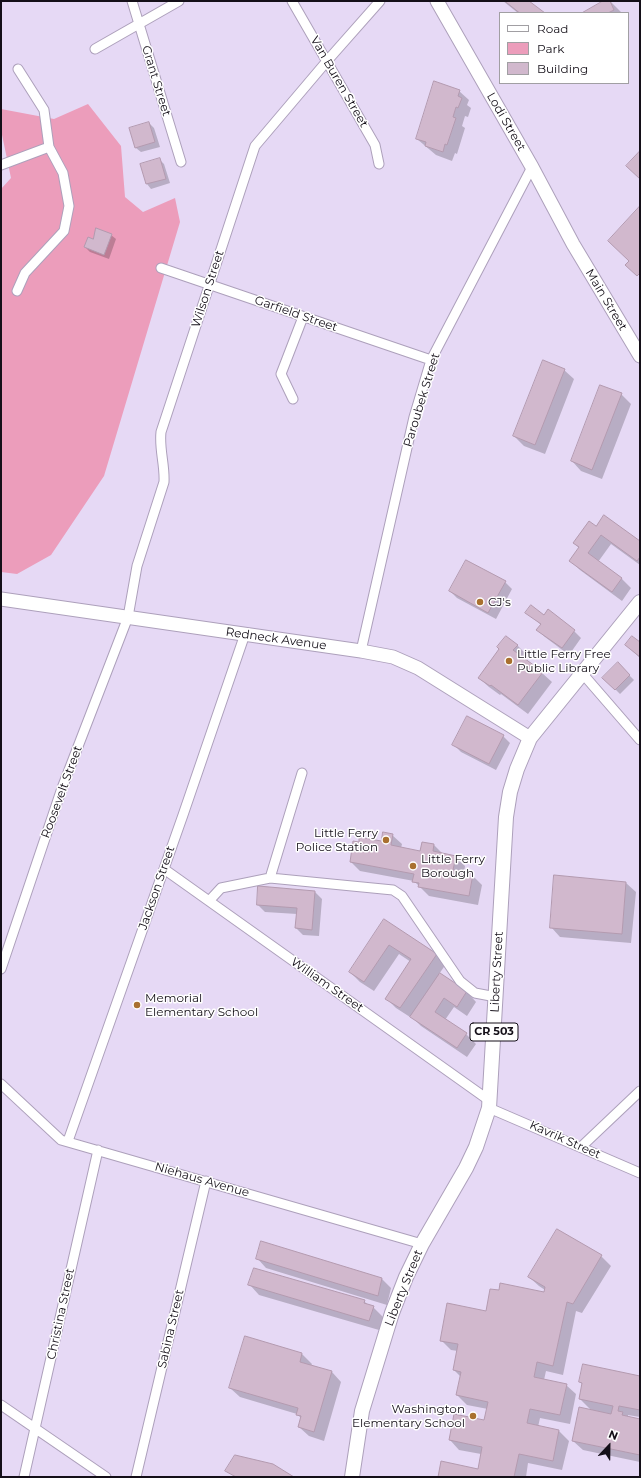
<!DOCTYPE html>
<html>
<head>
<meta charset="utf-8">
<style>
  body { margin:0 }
  #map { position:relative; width:641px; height:1478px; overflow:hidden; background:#e6d9f5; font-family:Montserrat,sans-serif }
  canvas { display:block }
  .frame { position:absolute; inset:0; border:2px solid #140f18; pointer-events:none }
  .legend { position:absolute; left:499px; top:12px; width:130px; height:72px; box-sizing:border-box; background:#fff; border:1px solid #a19fa3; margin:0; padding:5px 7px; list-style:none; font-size:12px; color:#140f18 }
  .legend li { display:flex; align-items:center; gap:8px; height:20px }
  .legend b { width:20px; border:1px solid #a19fa3 }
  .north { position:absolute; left:589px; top:1426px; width:40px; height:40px; -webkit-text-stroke:3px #fff; paint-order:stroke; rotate:22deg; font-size:11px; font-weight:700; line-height:16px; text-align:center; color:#140f18 }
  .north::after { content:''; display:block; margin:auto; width:14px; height:18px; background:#140f18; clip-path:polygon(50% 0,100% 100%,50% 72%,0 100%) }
</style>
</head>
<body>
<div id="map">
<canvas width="641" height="1478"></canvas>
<div class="frame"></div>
<ul class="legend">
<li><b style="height:5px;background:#fff"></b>Road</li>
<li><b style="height:11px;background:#ec9dbb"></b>Park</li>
<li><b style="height:11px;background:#d1b8cd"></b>Building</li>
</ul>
<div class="north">N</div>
</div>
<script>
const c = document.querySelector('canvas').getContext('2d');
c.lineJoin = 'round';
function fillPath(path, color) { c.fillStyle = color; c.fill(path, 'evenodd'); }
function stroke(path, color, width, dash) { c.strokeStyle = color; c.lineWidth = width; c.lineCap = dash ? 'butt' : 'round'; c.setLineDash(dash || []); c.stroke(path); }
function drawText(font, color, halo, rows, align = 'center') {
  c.font = font + ' Montserrat,sans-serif'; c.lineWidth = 3; c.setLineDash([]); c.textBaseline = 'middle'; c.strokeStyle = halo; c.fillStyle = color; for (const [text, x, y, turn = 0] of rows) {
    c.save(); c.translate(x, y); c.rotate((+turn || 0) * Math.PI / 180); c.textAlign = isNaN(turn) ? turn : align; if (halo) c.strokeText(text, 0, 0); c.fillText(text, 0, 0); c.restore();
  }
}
const green = new Path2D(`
  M88 104 121 146 125 197 143 212 175 198 180 222 104 476 51 555 17 574 1 572V189L11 178 1 130V109L54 119Z`);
const shadow = new Path2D(`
  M503 1H528L543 13H518Z
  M605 1H610L622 13H584Z
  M459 91 469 100 467 105 471 108 468 117 465 116 462 126 465 128 457 154 455 153 452 161 436 155 417 139Z
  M149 123 154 128 160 147 141 152 136 148 131 129Z
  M159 159 164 164 170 183 151 189 147 184 141 165Z
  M111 235 116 239 109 259 90 252 85 247 93 240Z
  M564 370 574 379 545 454 524 446 514 436Z
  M621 394 631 404 602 479 581 471 572 461Z
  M597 527 640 542V565L611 544 598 562 622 579 631 588 622 601 580 570 570 560 579 548 574 543Z
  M505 582 512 589 496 619 457 598 450 591Z
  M527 612 544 616 574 631 581 638 569 655 545 637 537 630 541 625Z
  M640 643V658L626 645Z
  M517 645 527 655 524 659 542 673 552 682 528 714 501 694 500 695 489 687 479 678 501 649Z
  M618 664 634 680 620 694 604 678Z
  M503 736 510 743 496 770 461 752 453 744Z
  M392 835 402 844 401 848 421 852 434 845 443 854 455 857 465 866 464 873 472 875 482 885 478 905 429 896 414 881 360 871 351 862Z
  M626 883 636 892 631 943 560 937 551 927Z
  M315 892 322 899 319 936 303 935 296 928 297 914 265 912 258 905Z
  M384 921 436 955 446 964 439 974 467 992 476 1002 467 1016 454 1007 445 1020 466 1034 476 1044 467 1057 421 1026 411 1016 410 1017 396 1008 386 998 411 962 399 954 374 991 360 982 350 972Z
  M601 1256 611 1266 582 1313 576 1311 563 1375 546 1371 544 1380 566 1385 576 1394 570 1424 540 1418 538 1427 559 1431 569 1441 562 1470 528 1463 526 1477H439L478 1470 481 1454 459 1450 450 1440 485 1422 488 1409 467 1405 457 1395 461 1377 454 1370 458 1351 451 1350 441 1340 487 1313 545 1293V1290L539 1286 529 1277Z
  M257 1258 382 1279 391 1288 387 1305 266 1268Z
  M250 1285 364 1301 369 1306 373 1307 383 1317 379 1330 259 1295Z
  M245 1337 302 1354 312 1364 311 1366 332 1372 341 1382 324 1441 309 1436 299 1427 301 1418 297 1414 240 1397 230 1388Z
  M640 1377V1417L628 1415V1418L640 1420V1462L583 1450 573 1441 592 1411 580 1399 583 1385 580 1382Z`);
const building = new Path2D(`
  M505 1H529L545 13H520Z
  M603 1H610L614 10 608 13H582Z
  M434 81 460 90 458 96 462 98 458 108 456 107 453 117 456 118 447 145 445 144 443 152 425 146 426 142 416 139Z
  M149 122 155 142 135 148 129 128Z
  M640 151V179L626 166Z
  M160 158 166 179 146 184 140 164Z
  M640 206V273L637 276 625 265 629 261 608 241Z
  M96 228 112 234 104 255 84 247 88 237 93 239Z
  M543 360 565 369 535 445 513 436Z
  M600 385 622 393 592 470 571 461Z
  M604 515 640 541V557L637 561 601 535 588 553 622 578 612 592 569 561 579 547 573 543 589 521 596 526Z
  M466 560 506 581 488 613 449 591Z
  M531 605 544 615 548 609 575 630 562 648 536 630 541 624 525 613Z
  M506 636 518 645 513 650 543 672 518 705 491 685 490 686 478 678 499 649 497 647Z
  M632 636 640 642V657L625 645Z
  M618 662 630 675 615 690 602 678Z
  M467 716 504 735 489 764 452 745Z
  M383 832 393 834 391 845 420 851 422 842 434 844 433 851 456 856 453 870 473 874 469 896 418 887 419 883 412 882 414 874 350 862 353 841 359 842V837L381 841Z
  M554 875 626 882 622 934 550 928Z
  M258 886 315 891 312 930 295 928 297 908 257 905Z
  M384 919 437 954 400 1008 385 999 411 959 389 945 364 982 349 972Z
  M440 973 467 991 457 1007 444 998 435 1012 467 1033 457 1048 410 1017Z
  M557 1229 602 1255 573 1304 567 1302 553 1366 537 1362 534 1377 567 1384 560 1415 530 1409 527 1423 559 1430 553 1461 519 1454 514 1477H438L441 1461 478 1469 482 1447 449 1440 454 1414 484 1420 488 1402 456 1395 461 1372 453 1370 458 1344 440 1341 447 1303 486 1311 490 1289 499 1290 500 1283 544 1292 545 1287 528 1277Z
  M261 1241 382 1278 378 1296 256 1259Z
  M254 1268 365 1300 364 1303 374 1306 369 1321 248 1285Z
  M245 1336 302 1353 300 1362 332 1371 314 1432 298 1427 301 1416 296 1415 298 1408 229 1388Z
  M583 1364 640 1376V1410L619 1406 618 1411 623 1412 622 1415 640 1419V1455L572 1441 579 1407 611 1414 613 1406 579 1399 582 1383 579 1382Z
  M235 1455 273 1464 294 1477H236L225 1471Z`);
const street = new Path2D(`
  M132 1 181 162
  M292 1 375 145 379 164
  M95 49 179 1
  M18 69 44 110 49 147
  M1 165 49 147 63 173 69 206 64 231 25 273 17 291
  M161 268 431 360
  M293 399 281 374 303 317
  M361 651 414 417 431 360 532 167
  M582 673 640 740
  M164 869 490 1101
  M270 878 393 890 402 896 460 981 475 993 496 997
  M209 901 221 888 270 878 302 773
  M1 969 62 788 128 617 137 566 164 482C165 465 159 449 161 432L255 146 327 61 380 1
  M1 1084 61 1140 422 1244
  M489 1108 640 1173
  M68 1141 183 815 245 634
  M581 1147 640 1091
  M1 1405 106 1477
  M24 1477 98 1150
  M136 1477 206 1181`);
const secondary = new Path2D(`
  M437 1 532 167 573 244 640 356
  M1 599 361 651 393 657 418 668 530 738`);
const primary = new Path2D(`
  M352 1477 362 1411 392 1313 406 1277 422 1244 466 1168 476 1147 489 1108 506 817 510 792 517 769 530 738 640 602`);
const markers = [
  [480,602,4,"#a9702f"],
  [509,661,4,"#a9702f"],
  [386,840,4,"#a9702f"],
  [413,866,4,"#a9702f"],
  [137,1005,4,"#a9702f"],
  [473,1416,4,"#a9702f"]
];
const shields = [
  [494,1032,48]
];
const shieldNames = [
  ["CR 503",494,1032]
];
const streetNames = [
  ["Grant Street",156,81,73],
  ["Van Buren Street",339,82,60],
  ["Lodi Street",506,122,60],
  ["Wilson Street",208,289,-72],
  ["Main Street",606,300,59],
  ["Garfield Street",296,314,19],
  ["Paroubek Street",422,400,-73],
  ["Redneck Avenue",276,639,8],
  ["Roosevelt Street",62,792,-70],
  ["Jackson Street",157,888,-71],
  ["Liberty Street",497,972,-87],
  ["William Street",327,985,35],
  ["Kavrik Street",565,1140,24],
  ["Niehaus Avenue",202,1180,16],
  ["Liberty Street",404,1288,-68],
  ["Christina Street",61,1314,-78],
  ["Sabina Street",171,1329,-77]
];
const poiNames = [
  ["CJ's",488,602],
  ["Little Ferry Free",517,654],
  ["Public Library",517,668],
  ["Little Ferry",378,833,"right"],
  ["Police Station",378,847,"right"],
  ["Little Ferry",421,859],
  ["Borough",421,873],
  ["Memorial",145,998],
  ["Elementary School",145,1012],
  ["Washington",465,1409,"right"],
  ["Elementary School",465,1423,"right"]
];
fillPath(green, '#ec9dbb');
fillPath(shadow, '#0003');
fillPath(building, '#d1b8cd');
stroke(building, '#b39aaf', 1);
stroke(street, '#ada0bb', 11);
stroke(secondary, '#ada0bb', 15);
stroke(primary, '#ada0bb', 16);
stroke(street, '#fff', 9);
stroke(secondary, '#fff', 13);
stroke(primary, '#fff', 14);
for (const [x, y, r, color] of markers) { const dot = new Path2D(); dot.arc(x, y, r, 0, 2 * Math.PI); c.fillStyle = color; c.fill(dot); stroke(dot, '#fff', 1.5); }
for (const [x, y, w] of shields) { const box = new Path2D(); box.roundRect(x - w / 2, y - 9, w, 18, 3); c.fillStyle = '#fff'; c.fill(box); stroke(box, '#140f18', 1); }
drawText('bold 11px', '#140f18', null, shieldNames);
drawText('12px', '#140f18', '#fff', streetNames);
drawText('12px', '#140f18', '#fff', poiNames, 'left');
</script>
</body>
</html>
